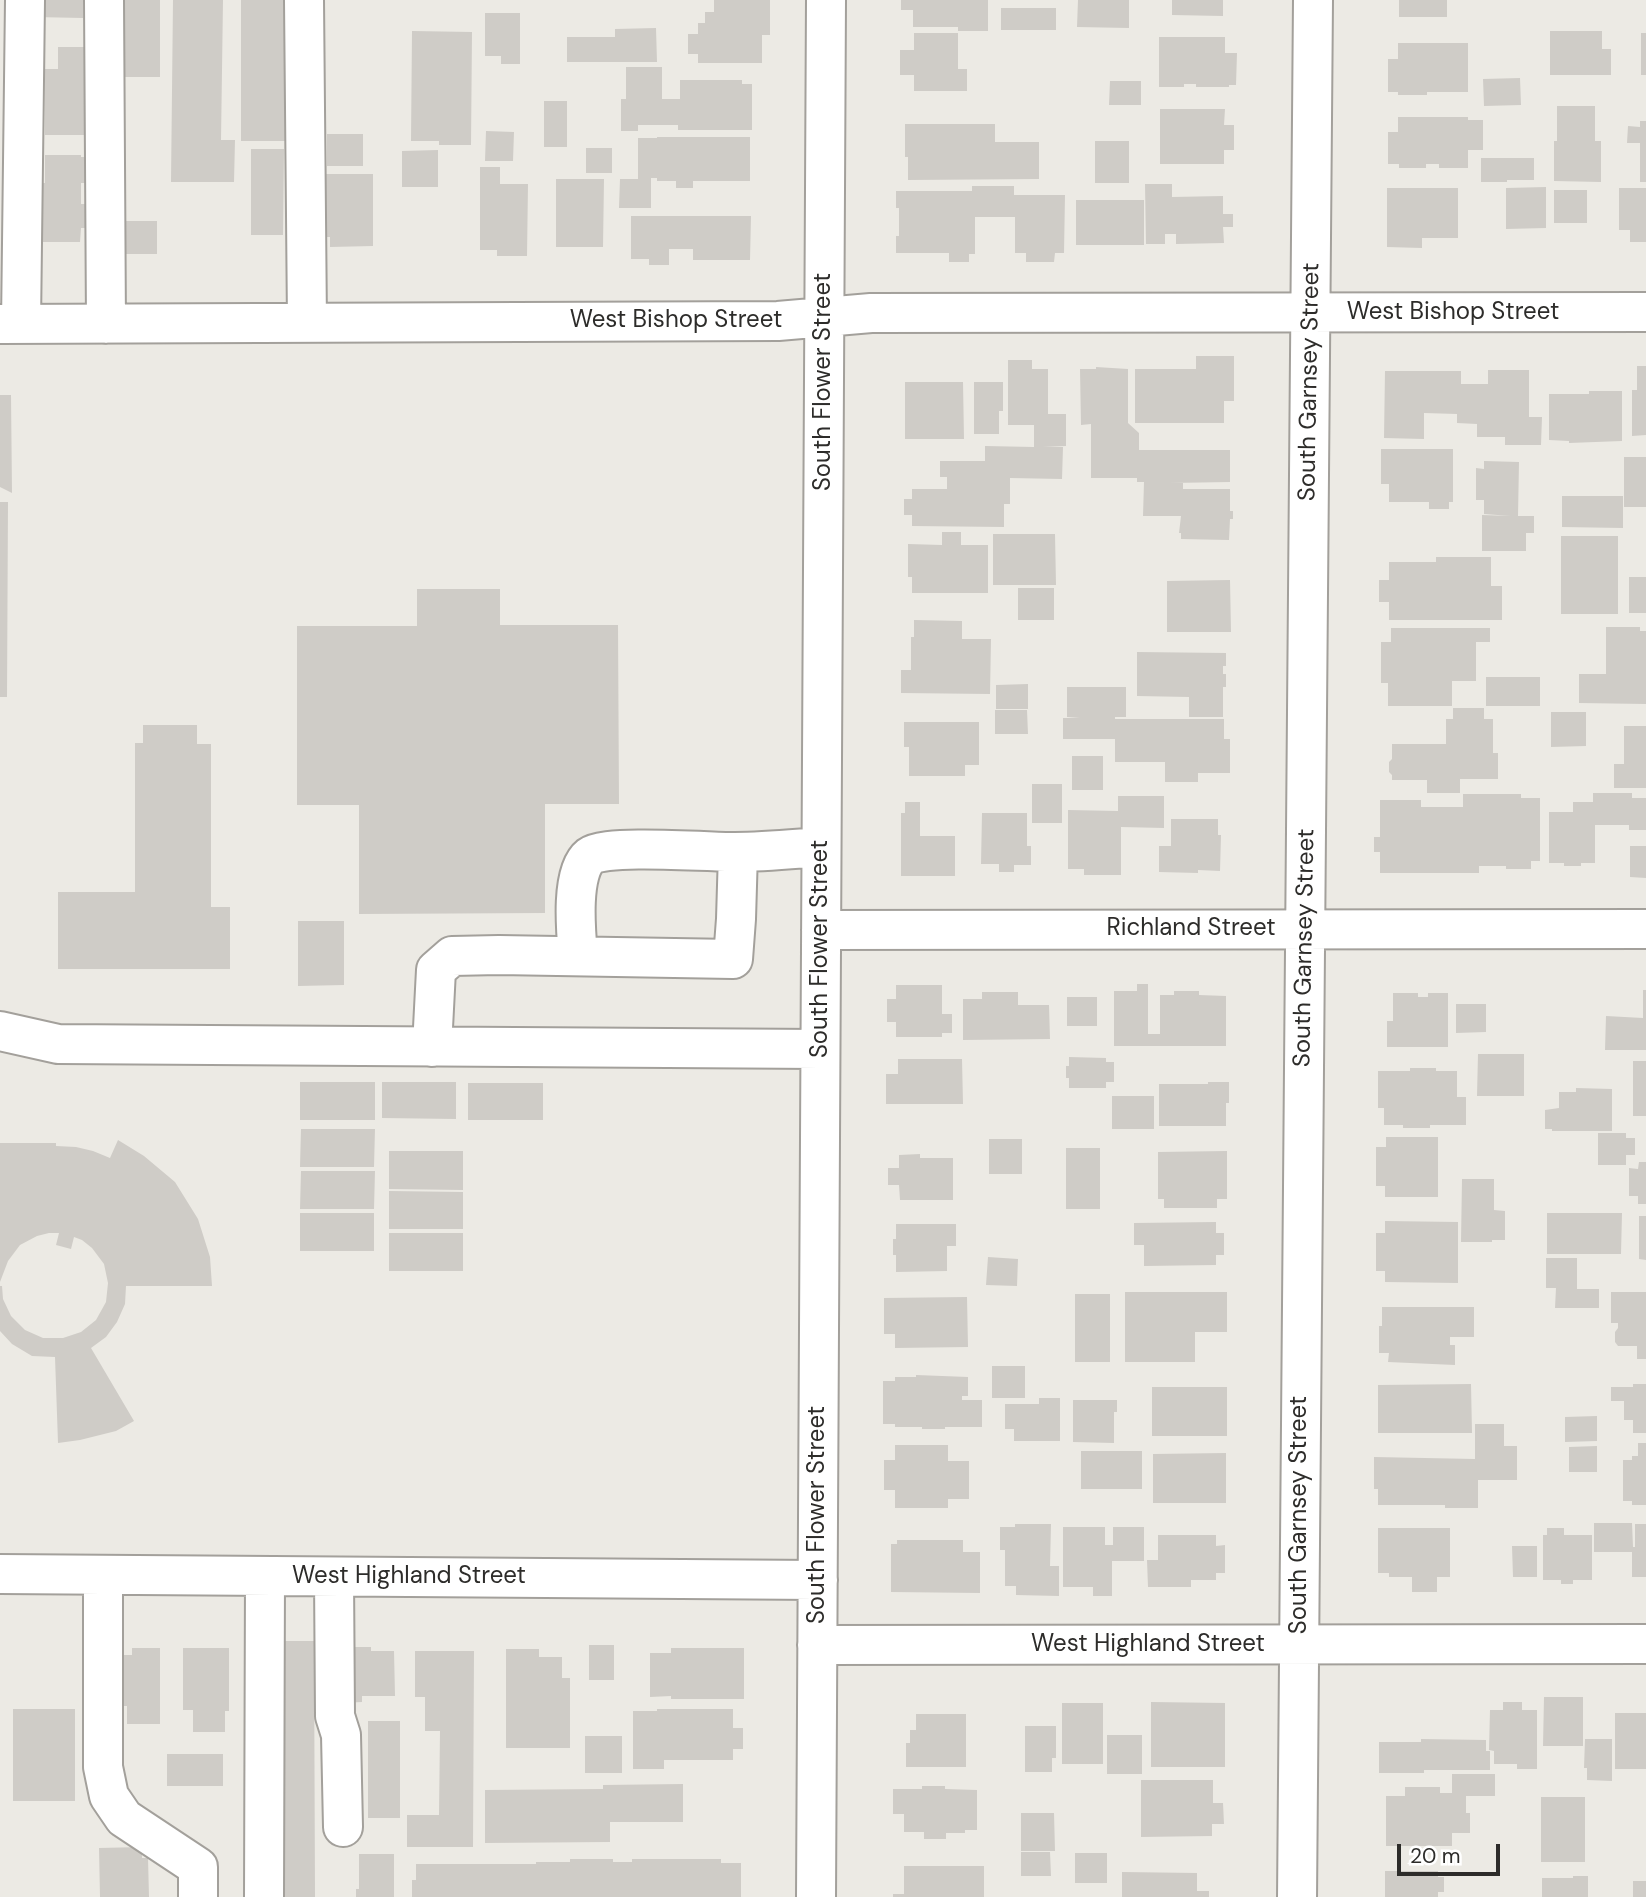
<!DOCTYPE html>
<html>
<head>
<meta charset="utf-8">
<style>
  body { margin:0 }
  #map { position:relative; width:1646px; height:1897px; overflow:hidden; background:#eceae4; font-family:"DM Sans",sans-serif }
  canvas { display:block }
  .scale { position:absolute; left:1397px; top:1844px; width:103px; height:32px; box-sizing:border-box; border:4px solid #2d2c2a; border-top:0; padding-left:9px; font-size:21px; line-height:24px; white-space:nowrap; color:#2d2c2a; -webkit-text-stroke:5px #fff; paint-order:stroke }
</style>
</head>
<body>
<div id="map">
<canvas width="1646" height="1897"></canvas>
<div class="scale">20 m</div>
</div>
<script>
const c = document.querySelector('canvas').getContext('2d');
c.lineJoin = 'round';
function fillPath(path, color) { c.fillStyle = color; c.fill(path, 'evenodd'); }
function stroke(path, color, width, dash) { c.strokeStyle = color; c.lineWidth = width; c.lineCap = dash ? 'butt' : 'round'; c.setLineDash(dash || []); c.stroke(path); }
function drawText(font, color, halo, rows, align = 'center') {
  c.font = font + ' "DM Sans",sans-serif'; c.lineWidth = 7; c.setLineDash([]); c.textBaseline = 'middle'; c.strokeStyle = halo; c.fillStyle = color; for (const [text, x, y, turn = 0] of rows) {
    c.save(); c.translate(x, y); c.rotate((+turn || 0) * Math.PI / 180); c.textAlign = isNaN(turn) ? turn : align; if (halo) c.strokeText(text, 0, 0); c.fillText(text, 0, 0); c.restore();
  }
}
const building = new Path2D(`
  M34 0H83V18L34 17Z
  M119 0H160V77H121Z
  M173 0H223L221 140H235L234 182H171Z
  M241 0H290V141H241Z
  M714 0H770V35H762V63H698V54H688V34H698V23H705V12H714Z
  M901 0H988V31H958V27H913V10H901Z
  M1078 0H1129V28L1077 27Z
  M1172 0H1223V16L1172 15Z
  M1399 0H1447V17H1399Z
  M1001 8H1056V30H1001Z
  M485 13H520V64H501V56H485Z
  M656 28 657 62H567V37H615V29Z
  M412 31 472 32 471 145H439V141H411Z
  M1550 31H1602V49H1611V75H1550Z
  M914 33H958V69H967V91H914V75H900V50H914Z
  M1641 33H1646V75H1641Z
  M1159 37H1225V53H1237L1236 85H1229V87H1196V84H1184V87H1159Z
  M1398 43H1468V92H1427V95H1398V92H1388V59H1398Z
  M58 47H84V135H45V69H58Z
  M626 67H662V99H680V80H742V84H752V130H678V125H638V131H621V99H626Z
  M1520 78 1521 105 1484 106 1483 79Z
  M1110 81H1141V105H1109Z
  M544 101H567V147H544Z
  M1557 106H1595V141H1601V182L1554 181V141H1557Z
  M1160 109H1225L1224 125H1234V150H1224V164H1160Z
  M1398 117H1468V120H1483V150H1468V168H1439V164H1426V168H1399V164H1388V132H1398Z
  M1640 121H1646V182H1640V143H1627L1628 126 1640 127Z
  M905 124H995V142H1039V179L908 180V157H905Z
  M486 131 514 132 513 161H485Z
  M327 134H363V166H327Z
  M657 137H750V181H693V188H676V181H657V178H651V208H619L620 179H638V138H657Z
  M1095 141H1129V183H1095Z
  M586 148H612V173H586Z
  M251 149H284L283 235H251Z
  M438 150V187H402V151Z
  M45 155H81V157H87V183H81V204H86L85 228H81L80 242H33V183H45Z
  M1481 158H1534V180H1507V182H1481Z
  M480 167H500V184H528L527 256H497V250H480Z
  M325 174H373V246L330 247V237H325Z
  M556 179H604L603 247H556Z
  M1145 184H1172V197L1223 196V214H1233V227H1223L1224 243 1176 244V234H1165V244H1146Z
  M972 186H1014V195H1065L1064 253H1055L1054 262H1026V253H1015V217H975V254H969V262H949V253H896V236H899V208H896V191H972Z
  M1546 187V228L1506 229V188Z
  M1387 188H1458V238H1422V248L1387 247Z
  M1619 188H1646V242H1630V230H1619Z
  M1554 190H1587V223H1554Z
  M1076 200H1144V245H1076Z
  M631 216H751L750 260H693V249H669V265H649V259H631Z
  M124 221H157V254H124Z
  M1196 356H1234V401H1224V423H1135V369H1196Z
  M1008 360H1032V369H1048V414H1066V446L1043 447H1063L1062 479 1010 478V504H1004V527L912 526V515H904V499H912V489H947V477H940V461H985V446L1034 447V425H1008Z
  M1637 366H1646V435L1632 436V390H1637Z
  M1096 367 1128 369V423L1139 433V450H1230V482L1170 483H1183V489H1230V511H1233V519H1230L1229 540 1181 539V533H1179L1181 516H1143L1144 482H1137V478H1091V424L1081 425 1080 369H1096Z
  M1488 370H1529V417H1542L1541 445H1505V437H1477V424L1457 423V414L1424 413V439L1384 438 1385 371H1461V384H1488Z
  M905 382H963L964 439H905Z
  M974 382H1003V411H999V434H974Z
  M1589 391H1622V441L1569 443V441L1549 440V394H1589Z
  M0 395H11L12 493 0 487Z
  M1381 449H1453V502H1449V509H1429V502H1389V484H1381Z
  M1624 457H1646V507H1624Z
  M1484 461 1519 462 1518 516H1534V533H1526V551H1482V515L1511 516 1484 514V500H1476V468L1484 469Z
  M1562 496H1623V528L1562 527Z
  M0 502H8L7 697H0Z
  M942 532H961V545H988V593H912V577H908V544L942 545Z
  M993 534H1055L1056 585H993Z
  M1561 536H1618V614H1561Z
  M1436 557H1491V586H1502V620H1389V602H1379V580H1389V562H1436Z
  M1629 577H1646V613H1629Z
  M1230 580 1231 632H1167V581Z
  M1018 588H1054V620H1018Z
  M417 589H500V625H618L619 804H545V913L359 914V805H297V626H417Z
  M914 620 962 621V639H991L990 694 901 693V670H911V637H914Z
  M1606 627H1640V631H1646V704L1579 703V674H1606Z
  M1391 628H1490V642H1476V681H1452V706H1388V683H1381V642H1391Z
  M1137 652 1226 653V666H1223V674H1226V687H1223V717H1189V697L1137 696Z
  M1486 677H1540V706H1486Z
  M1028 684V709H996V685Z
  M1067 687H1126V717H1115V719H1224V739H1230V773H1198V782H1165V762H1115V739H1063V718H1080L1067 717Z
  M1453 708H1484V719H1493V753H1498V779H1460V793H1427V780H1392V775L1389 772V762L1392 759V744H1446V719H1453Z
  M995 710H1027L1028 734H995Z
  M1551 712H1586V746L1551 747Z
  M904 722H979V765H965V776H909V747H904Z
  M143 725H197V744H211V907H230V969H58V892H135V743H143Z
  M1624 726H1646V788H1614V764H1624Z
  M1072 756H1103V790H1072Z
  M1032 784H1062V823H1032Z
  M1593 793H1632V798H1646V830H1629V825H1595V863H1581V866H1564V863H1549V812H1573V802H1593Z
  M1463 794H1521V798H1540V861H1531V869H1506V866H1479V873H1380V852H1374V837H1380V800H1421V807H1463Z
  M1118 796H1164V828L1121 827V875H1084V869H1068V810L1118 811Z
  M905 802H920V836H955V876H901V813H905Z
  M982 813H1027V846H1031V865H1014V872H999V864H981Z
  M1171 819H1218V835H1221L1220 871 1198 870V873L1159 872V846H1171Z
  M1630 846H1646V878L1630 877Z
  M298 921H344V985L298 986Z
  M1137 984H1148V1034H1160V995H1174V991H1199V995L1226 996V1046H1114V991H1137Z
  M896 985H942V1014H952V1033H942V1037H896V1022H887V999H896Z
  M1643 990H1646V1050H1605L1606 1016 1643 1018Z
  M982 992H1018V1005H1049L1050 1039 963 1040V999H982Z
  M1393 993H1418V997H1428V993H1448V1047H1387V1021H1393Z
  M1067 997H1097V1026H1067Z
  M1456 1004H1486V1032L1456 1033Z
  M1478 1054H1524V1096H1477Z
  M1069 1057 1106 1058V1062H1114V1082H1106V1088H1069V1078H1066V1066H1069Z
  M898 1059H962L963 1104H886V1074H898Z
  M1633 1061H1646V1116H1633Z
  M1410 1068H1436V1071H1457V1097H1466V1125H1430V1128H1403V1125H1384V1108H1378V1071H1410Z
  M300 1082H375V1120H300Z
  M382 1082H456V1119L382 1118Z
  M1208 1082H1229V1103H1226V1126H1159V1084H1208Z
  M468 1083H543V1120H468Z
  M1576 1088 1612 1089V1131H1552V1129H1545V1110L1559 1108V1092H1576Z
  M1112 1096H1154V1129H1112Z
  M301 1129H375L374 1167H300Z
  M1598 1133H1626V1138H1635V1155H1626V1165H1598Z
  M1386 1137H1438V1197H1385V1186H1376V1147H1386Z
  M989 1139H1022V1174H989Z
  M118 1140 144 1156 175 1182 198 1219 210 1257 212 1286H126L125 1304 117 1322 106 1337 91 1348 134 1421 116 1431 80 1440 58 1443 55 1357 32 1356 12 1344 0 1331V1286H2L3 1299 11 1316 25 1330 43 1338H63L81 1332 96 1320 106 1302 108 1283 104 1264 92 1248 82 1240 74 1237 71 1249 56 1245 59 1233H49L37 1236 20 1245 8 1261 0 1282V1143H56V1146L76 1147 93 1151 110 1158Z
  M1066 1148H1100V1209H1066Z
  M389 1151H463V1190L389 1189Z
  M1227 1151V1199H1217V1208H1164V1199H1158V1152Z
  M920 1154V1158H953V1200H900L899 1185H888V1168H899V1155Z
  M1639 1162H1646V1204H1638V1196H1629V1168L1638 1169Z
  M301 1171H375L374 1209H300Z
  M1462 1179H1494V1210L1505 1211V1240H1492V1242H1461Z
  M389 1191 463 1192V1229H389Z
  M300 1213H374V1251H300Z
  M1547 1213H1622L1621 1254H1547Z
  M1639 1216H1646V1260L1639 1259Z
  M1385 1221 1458 1222V1283L1385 1282V1271H1376V1233H1385Z
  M1216 1222V1233H1224V1255H1216V1265L1144 1266V1245H1134V1223Z
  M896 1224H956V1246H947V1271L896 1272V1255H893V1239H896Z
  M389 1233H463V1271H389Z
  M988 1257 1018 1259 1017 1286 986 1285Z
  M1546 1258H1577V1289H1599V1308H1555L1556 1288H1546Z
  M1125 1292H1227V1332H1195V1362H1125Z
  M1611 1292H1646V1359H1637V1346H1618L1615 1342V1332L1618 1328V1323H1611Z
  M1075 1294H1110V1362H1075Z
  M967 1297 968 1347 895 1348V1334H884V1298Z
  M1382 1307H1474V1337H1450V1345H1455V1365L1388 1362 1389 1353H1379V1326H1382Z
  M992 1366H1025V1398H992Z
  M916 1375 968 1377V1396H962V1400H982V1427H945V1429H922V1427H895V1424H883V1381H895V1377H916Z
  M1471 1384 1472 1433H1378V1385Z
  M1633 1384H1646V1433H1633V1420H1624V1401H1611V1387H1633Z
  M1152 1387H1227V1436H1152Z
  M1039 1398H1060V1441H1014V1429H1005V1404H1039Z
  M1073 1400H1117V1412H1114V1443L1073 1442Z
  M1597 1416V1441L1565 1442V1417Z
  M1475 1424H1504V1446H1517V1480H1478V1508H1445V1505H1378V1489H1374V1457L1475 1459Z
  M1638 1443H1646V1505H1632V1501H1623V1460H1632V1456H1638Z
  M895 1445H948V1461H969V1499H948V1508H895V1490H884V1460H895Z
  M1597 1446V1472H1569V1447Z
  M1081 1451H1142V1489H1081Z
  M1226 1453V1503H1153V1454Z
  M1594 1523H1632L1633 1547H1635V1524H1646V1577H1632V1552H1594Z
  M1015 1524H1051L1050 1566H1059V1596L1016 1595V1586H1005V1550H1000V1527H1015Z
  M1063 1527H1105V1545H1113V1527H1144V1561H1112V1596H1093V1587H1063Z
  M1378 1528H1450V1577H1437V1592H1412V1577H1389V1573H1378Z
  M1547 1528H1564V1535H1592V1580H1573V1584H1561V1580H1543V1535H1547Z
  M1158 1535H1216V1546L1225 1545V1573H1216V1580H1191V1587H1148L1147 1560H1158Z
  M897 1540H963V1552H980V1593L891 1592V1544H897Z
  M1512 1546H1537V1577H1513Z
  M272 1641H314L315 1897H273Z
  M589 1645H614V1680H589Z
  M343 1647H371V1651H394L395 1696H362V1702L343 1703Z
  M132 1648H160V1724H127V1706H116V1655H132Z
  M183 1648H229V1711H225V1732H193V1710H183Z
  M671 1648H744V1699H671V1696L650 1697V1653H671Z
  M506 1649H539V1657H562V1678H570V1748H506Z
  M415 1651H474L473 1847H407V1815H439L440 1731H425V1697H415Z
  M1544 1697H1583V1746H1543Z
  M1151 1702 1225 1703V1767H1151Z
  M1503 1702H1522V1710H1537V1769H1517V1764H1494V1751L1489 1750 1490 1710H1503Z
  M1062 1703H1103V1764H1062Z
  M13 1709H75V1801H13Z
  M657 1709H733V1728H743V1749H733V1760H664V1769H633V1711H657Z
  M1615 1713H1646V1769H1615Z
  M916 1714H966V1767H906V1743H910V1730H916Z
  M368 1721H400V1818H368Z
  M1025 1726H1056V1758H1052V1772H1025Z
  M1107 1735H1142V1774H1107Z
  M585 1736H622V1773H585Z
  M1421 1739 1486 1740V1751H1490V1770H1424V1773H1379V1742H1421Z
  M1585 1739H1612V1781L1587 1780V1768H1584Z
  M167 1754H223V1786H167Z
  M1452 1774H1495V1796H1466V1813H1470V1833H1452V1846H1386V1796H1405V1787H1440V1793H1452Z
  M1141 1780H1213V1803H1223L1224 1824H1212V1836L1141 1837Z
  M683 1784V1822H610V1842L485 1843V1790L603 1789V1785Z
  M922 1786H945V1789L977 1790V1830H965V1833H946V1839H924V1832H904V1814H893V1789H922Z
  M1541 1797H1585V1862H1541Z
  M1021 1813H1054L1055 1851H1021Z
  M142 1847V1858H148L149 1897H100L99 1848Z
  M1021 1852H1050L1051 1876H1021Z
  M1075 1853H1107V1883H1075Z
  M359 1854H394V1897H356V1889H359Z
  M570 1859H613V1862H632V1859H721V1863H741V1897H412V1880H416V1864H536V1862H570Z
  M904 1866H984V1897H893V1894H904Z
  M1385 1871H1438V1877H1444V1892H1438V1897H1385Z
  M1122 1872 1197 1873V1891H1209V1897H1122Z
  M1573 1876H1588V1897H1542V1878H1573Z
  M1633 1881H1646V1897H1633Z`);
const minor = new Path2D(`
  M104 0 106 324
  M304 0 307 323
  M0 324 778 321 871 313 1646 312
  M21 324 25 0
  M821 930 1646 929
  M578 956C576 933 570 872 590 856 605 844 710 852 735 852 764 852 793 849 821 847
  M0 1031 58 1044 820 1049
  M432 1047 436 970 452 956 499 955 733 959 736 919 738 852
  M0 1574 818 1580
  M103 1575V1767L109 1796 124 1818 198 1867V1897
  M334 1577 335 1716 341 1735 343 1827
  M817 1645 1646 1644
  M264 1897 265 1576
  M816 1897 826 0
  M1297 1897 1313 0`);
const streetNames = [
  ["West Bishop Street",1453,313],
  ["West Bishop Street",676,321],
  ["South Flower Street",824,382,-90],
  ["South Garnsey Street",1310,382,-89],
  ["Richland Street",1191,929],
  ["South Garnsey Street",1305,948,-89],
  ["South Flower Street",821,949,-90],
  ["South Flower Street",818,1515,-90],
  ["South Garnsey Street",1300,1515,-90],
  ["West Highland Street",409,1577],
  ["West Highland Street",1148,1645]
];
fillPath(building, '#cfccc7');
stroke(minor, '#a3a09b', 42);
stroke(minor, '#fff', 38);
drawText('24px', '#2d2c2a', '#fff', streetNames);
</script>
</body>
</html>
